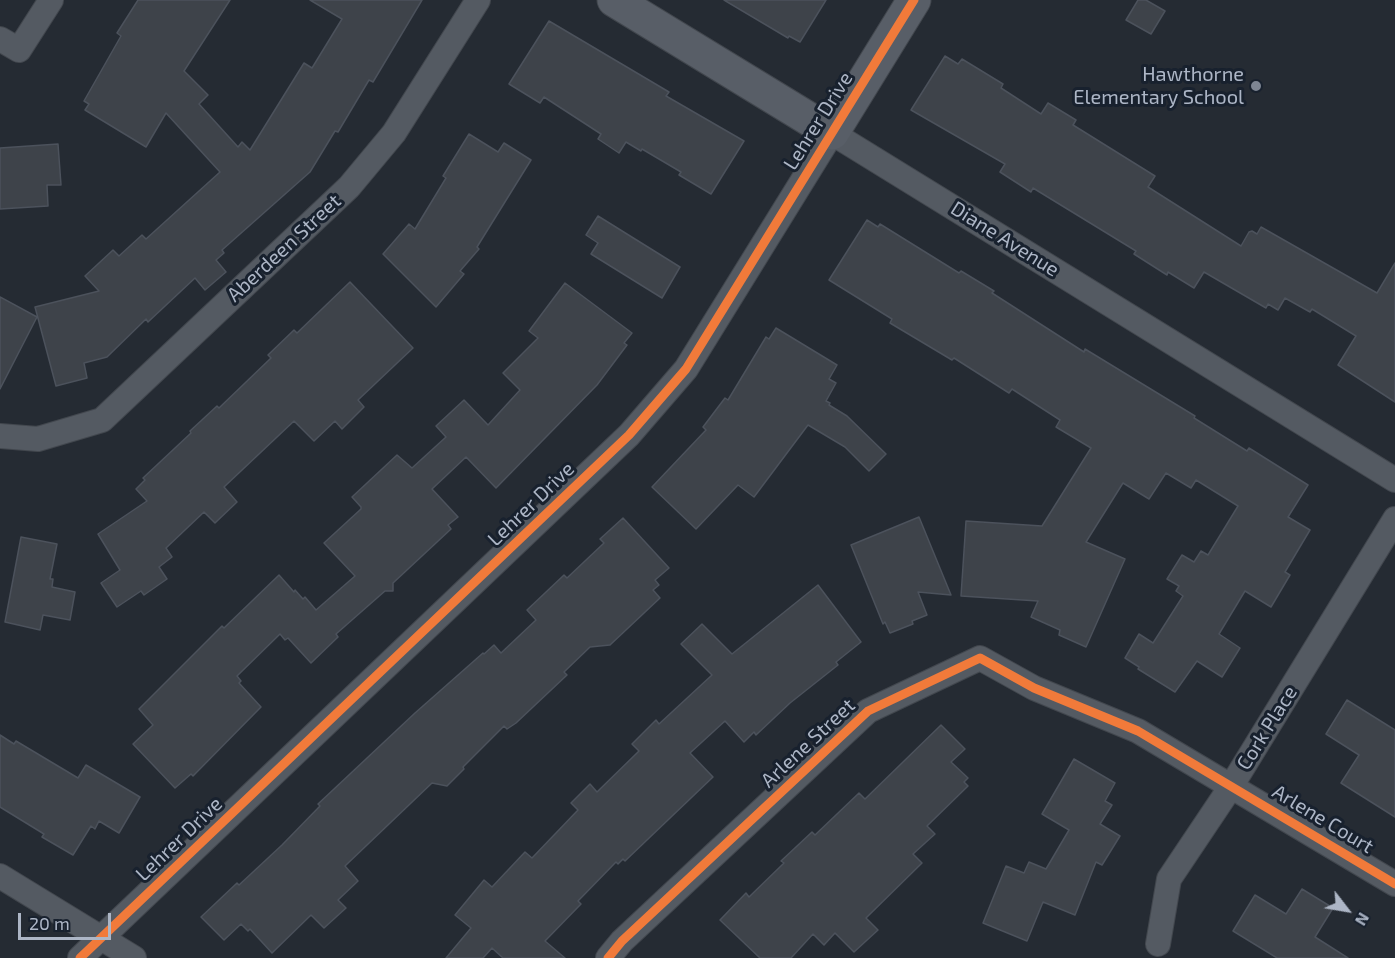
<!DOCTYPE html>
<html>
<head>
<meta charset="utf-8">
<style>
  body { margin:0 }
  #map { position:relative; width:1395px; height:958px; overflow:hidden; background:#252b33; font-family:"Exo 2",sans-serif }
  canvas { display:block }
  .north { position:absolute; left:1317px; top:880px; width:60px; height:60px; -webkit-text-stroke:4px #18212e; paint-order:stroke; rotate:121deg; font-size:16px; font-weight:700; line-height:24px; text-align:center; color:#adb6c6 }
  .north::after { content:''; display:block; margin:auto; width:21px; height:27px; background:#adb6c6; clip-path:polygon(50% 0,100% 100%,50% 72%,0 100%) }
  .scale { position:absolute; left:18px; top:913px; width:93px; height:27px; box-sizing:border-box; border:3px solid #adb6c6; border-top:0; padding-left:8px; font-size:18px; line-height:21px; white-space:nowrap; color:#adb6c6; -webkit-text-stroke:4px #18212e; paint-order:stroke }
</style>
</head>
<body>
<div id="map">
<canvas width="1395" height="958"></canvas>
<div class="north">N</div>
<div class="scale">20 m</div>
</div>
<script>
const c = document.querySelector('canvas').getContext('2d');
c.lineJoin = 'round';
function fillPath(path, color) { c.fillStyle = color; c.fill(path, 'evenodd'); }
function stroke(path, color, width, dash) { c.strokeStyle = color; c.lineWidth = width; c.lineCap = dash ? 'butt' : 'round'; c.setLineDash(dash || []); c.stroke(path); }
function drawText(font, color, halo, rows, align = 'center') {
  c.font = font + ' "Exo 2",sans-serif'; c.lineWidth = 6; c.setLineDash([]); c.textBaseline = 'middle'; c.strokeStyle = halo; c.fillStyle = color; for (const [text, x, y, turn = 0] of rows) {
    c.save(); c.translate(x, y); c.rotate((+turn || 0) * Math.PI / 180); c.textAlign = isNaN(turn) ? turn : align; if (halo) c.strokeText(text, 0, 0); c.fillText(text, 0, 0); c.restore();
  }
}
const building = new Path2D(`
  M138 0H230L184 71 208 95 199 104 238 147 242 142 250 150 304 63 312 68 342 19 310 0H422L373 82 369 80 338 132 335 131 310 172 222 250 224 253 216 260 226 272 205 290 195 278 148 322 146 319 107 357 84 363 87 378 56 386 35 307 99 291 85 276 113 250 119 256 142 235 146 239 220 172 166 113 146 147 85 110 89 104 84 101 121 36 117 33Z
  M724 0H826L800 42 789 36 788 38Z
  M1138 0H1146L1165 11 1151 34 1126 20Z
  M549 21 669 92 666 96 744 141 711 194 679 175 681 172 642 149 641 151 626 142 619 153 598 139 601 134 544 97 540 103 509 84Z
  M945 56 958 64 962 59 1003 84 1001 88 1041 114 1048 103 1076 120 1073 125 1155 176 1148 187 1241 246 1249 232 1252 231 1257 234 1261 227 1377 293 1395 263V402L1338 365 1356 336 1312 309 1310 312 1285 298 1278 310 1268 304 1266 308 1204 272 1194 288 1168 272 1167 275 1134 254 1136 251 1033 188 1031 192 1000 172 1005 164 911 110Z
  M469 134 498 152 504 143 531 160 477 247 479 249 460 271 464 274 436 307 383 254 409 224 415 229 446 178 443 176Z
  M58 144 61 185H47L48 206 0 209V148Z
  M598 216 680 267 662 298 591 254 598 243 586 235Z
  M867 220 878 227 880 224 959 273 961 271 994 291 992 293 1084 352 1085 349 1195 416 1194 418 1247 451 1249 448 1308 485 1288 517 1310 530 1285 572 1290 575 1271 607 1245 591 1219 634 1240 648 1222 677 1197 661 1175 692 1138 669 1139 667 1125 658 1139 634 1153 643 1183 596 1176 591 1179 586 1167 579 1182 555 1194 562 1201 551 1208 555 1238 506 1196 480 1191 488 1166 473 1149 499 1123 483 1086 542 1125 559 1086 647 1059 635 1060 630 1031 617 1038 601 961 596 966 521 1042 526 1091 448 1056 427 1060 420 1012 389 1009 393 954 358 952 360 890 323 892 319 829 280Z
  M350 282 413 348 358 400 364 407 342 429 335 421 314 441 294 421 224 487 237 502 215 523 204 512 166 548 172 557 159 567 167 579 144 595 141 591 117 607 101 583 120 570 98 534 147 501 136 489 145 480 143 478 191 433 190 431 217 406 219 408 271 358 268 355 294 330 297 333Z
  M565 283 632 333 624 343 627 345 597 385 496 488 466 457 432 489 458 517 448 525 451 529 393 583V591H385L369 605 336 634 338 637 311 663 288 638 285 640 280 634 237 676 241 681 239 683 261 707 193 776 191 774 175 788 133 744 153 725 139 709 222 626 224 628 279 575 294 592 295 590 303 599 305 597 316 610 355 576 324 543 361 509V507L352 497 397 455 412 468 446 437 436 426 464 400 488 425 520 390 503 373 538 338 529 331Z
  M0 297 37 317 0 389Z
  M776 328 837 365 829 379 836 383 826 401 830 403 829 405 847 416 886 454 869 471 845 447 808 425 754 497 738 485 696 529 652 487 706 430 703 427 725 398 728 400 766 337 769 339Z
  M919 517 951 595 918 592 927 615 912 621 913 624 890 633 885 622 883 624 851 545Z
  M623 518 669 568 655 580 659 585 653 590 660 598 610 645 590 647 564 672 567 675 516 723 507 729 504 726 463 767 464 769 447 786 432 783 345 866 358 881 338 900 346 908 324 928 311 915 272 953 250 929 248 931 241 924 224 940 201 917 237 883 239 885 282 845 320 806 318 804 415 713 483 653 484 654 494 645 501 653 536 620 527 610 564 575 567 578 604 543 600 539Z
  M21 537 57 544 50 579H53L52 587 75 592 70 620 43 615 40 630 5 622Z
  M818 585 861 642 836 662 838 665 790 703 756 735 754 732 744 742 725 721 690 753 713 777 625 861 623 859 618 864 616 862 578 901 581 904 545 941 565 958H503L492 948 483 958H446L471 928 455 915 484 880 492 887 525 852 532 858 578 810 571 803 590 784 597 792 639 751 632 744 656 720 659 724 712 675 681 644 702 624 732 654Z
  M1347 700 1395 730V817L1341 783 1359 755 1326 734Z
  M941 725 965 749 951 762 968 778 964 782 968 786 927 826 935 834 913 854 922 863 866 918 878 930 854 952 835 933 824 945 813 934 791 958H760L720 920 746 893 749 897 784 863 781 861 812 832 815 835 859 793 865 799Z
  M0 735 14 744 16 741 78 778 86 765 140 797 119 833 99 821 95 829 91 826 73 855 42 837 44 834 0 807Z
  M1074 759 1115 783 1105 801 1112 805 1100 824 1120 836 1102 865 1096 862 1075 915 1043 902 1027 941 983 923 1006 866 1024 873 1029 862 1046 869 1069 830 1042 814Z
  M1302 889 1333 908 1315 937 1348 958H1277L1233 931 1255 895 1286 914Z`);
const street = new Path2D(`
  M0 39 19 50 51 0
  M0 436 38 439 102 420 349 187 394 133 478 0
  M0 876 134 958
  M1158 944 1169 879 1232 785 1395 519
  M80 958 629 435 686 369 832 133 1395 480
  M608 958 622 941 868 711 980 658 1034 688 1138 731 1395 884`);
const secondary = new Path2D(`
  M614 0 832 133 914 0`);
const cycleway = new Path2D(`
  M80 958 629 435 686 369 914 0
  M608 958 622 941 868 711 980 658 1034 688 1138 731 1395 884`);
const markers = [
  [1256,86,6,"#7d8593"]
];
const poiNames = [
  ["Hawthorne",1244,74],
  ["Elementary School",1244,97]
];
const streetNames = [
  ["Lehrer Drive",818,121,-58],
  ["Diane Avenue",1005,239,32],
  ["Aberdeen Street",284,248,-43],
  ["Lehrer Drive",531,504,-44],
  ["Cork Place",1267,728,-58],
  ["Arlene Street",808,743,-43],
  ["Arlene Court",1323,819,31],
  ["Lehrer Drive",179,839,-44]
];
fillPath(building, '#3e434a');
stroke(building, '#4c525c', 1.5);
stroke(street, '#42474e', 26);
stroke(secondary, '#42474e', 35);
stroke(street, '#545a62', 24);
stroke(secondary, '#585e67', 33);
stroke(cycleway, '#f17a3a', 9);
for (const [x, y, r, color] of markers) { const dot = new Path2D(); dot.arc(x, y, r, 0, 2 * Math.PI); c.fillStyle = color; c.fill(dot); stroke(dot, '#18212e', 2); }
drawText('20px', '#adb6c6', '#18212e', poiNames, 'right');
drawText('20px', '#adb6c6', '#18212e', streetNames);
</script>
</body>
</html>
